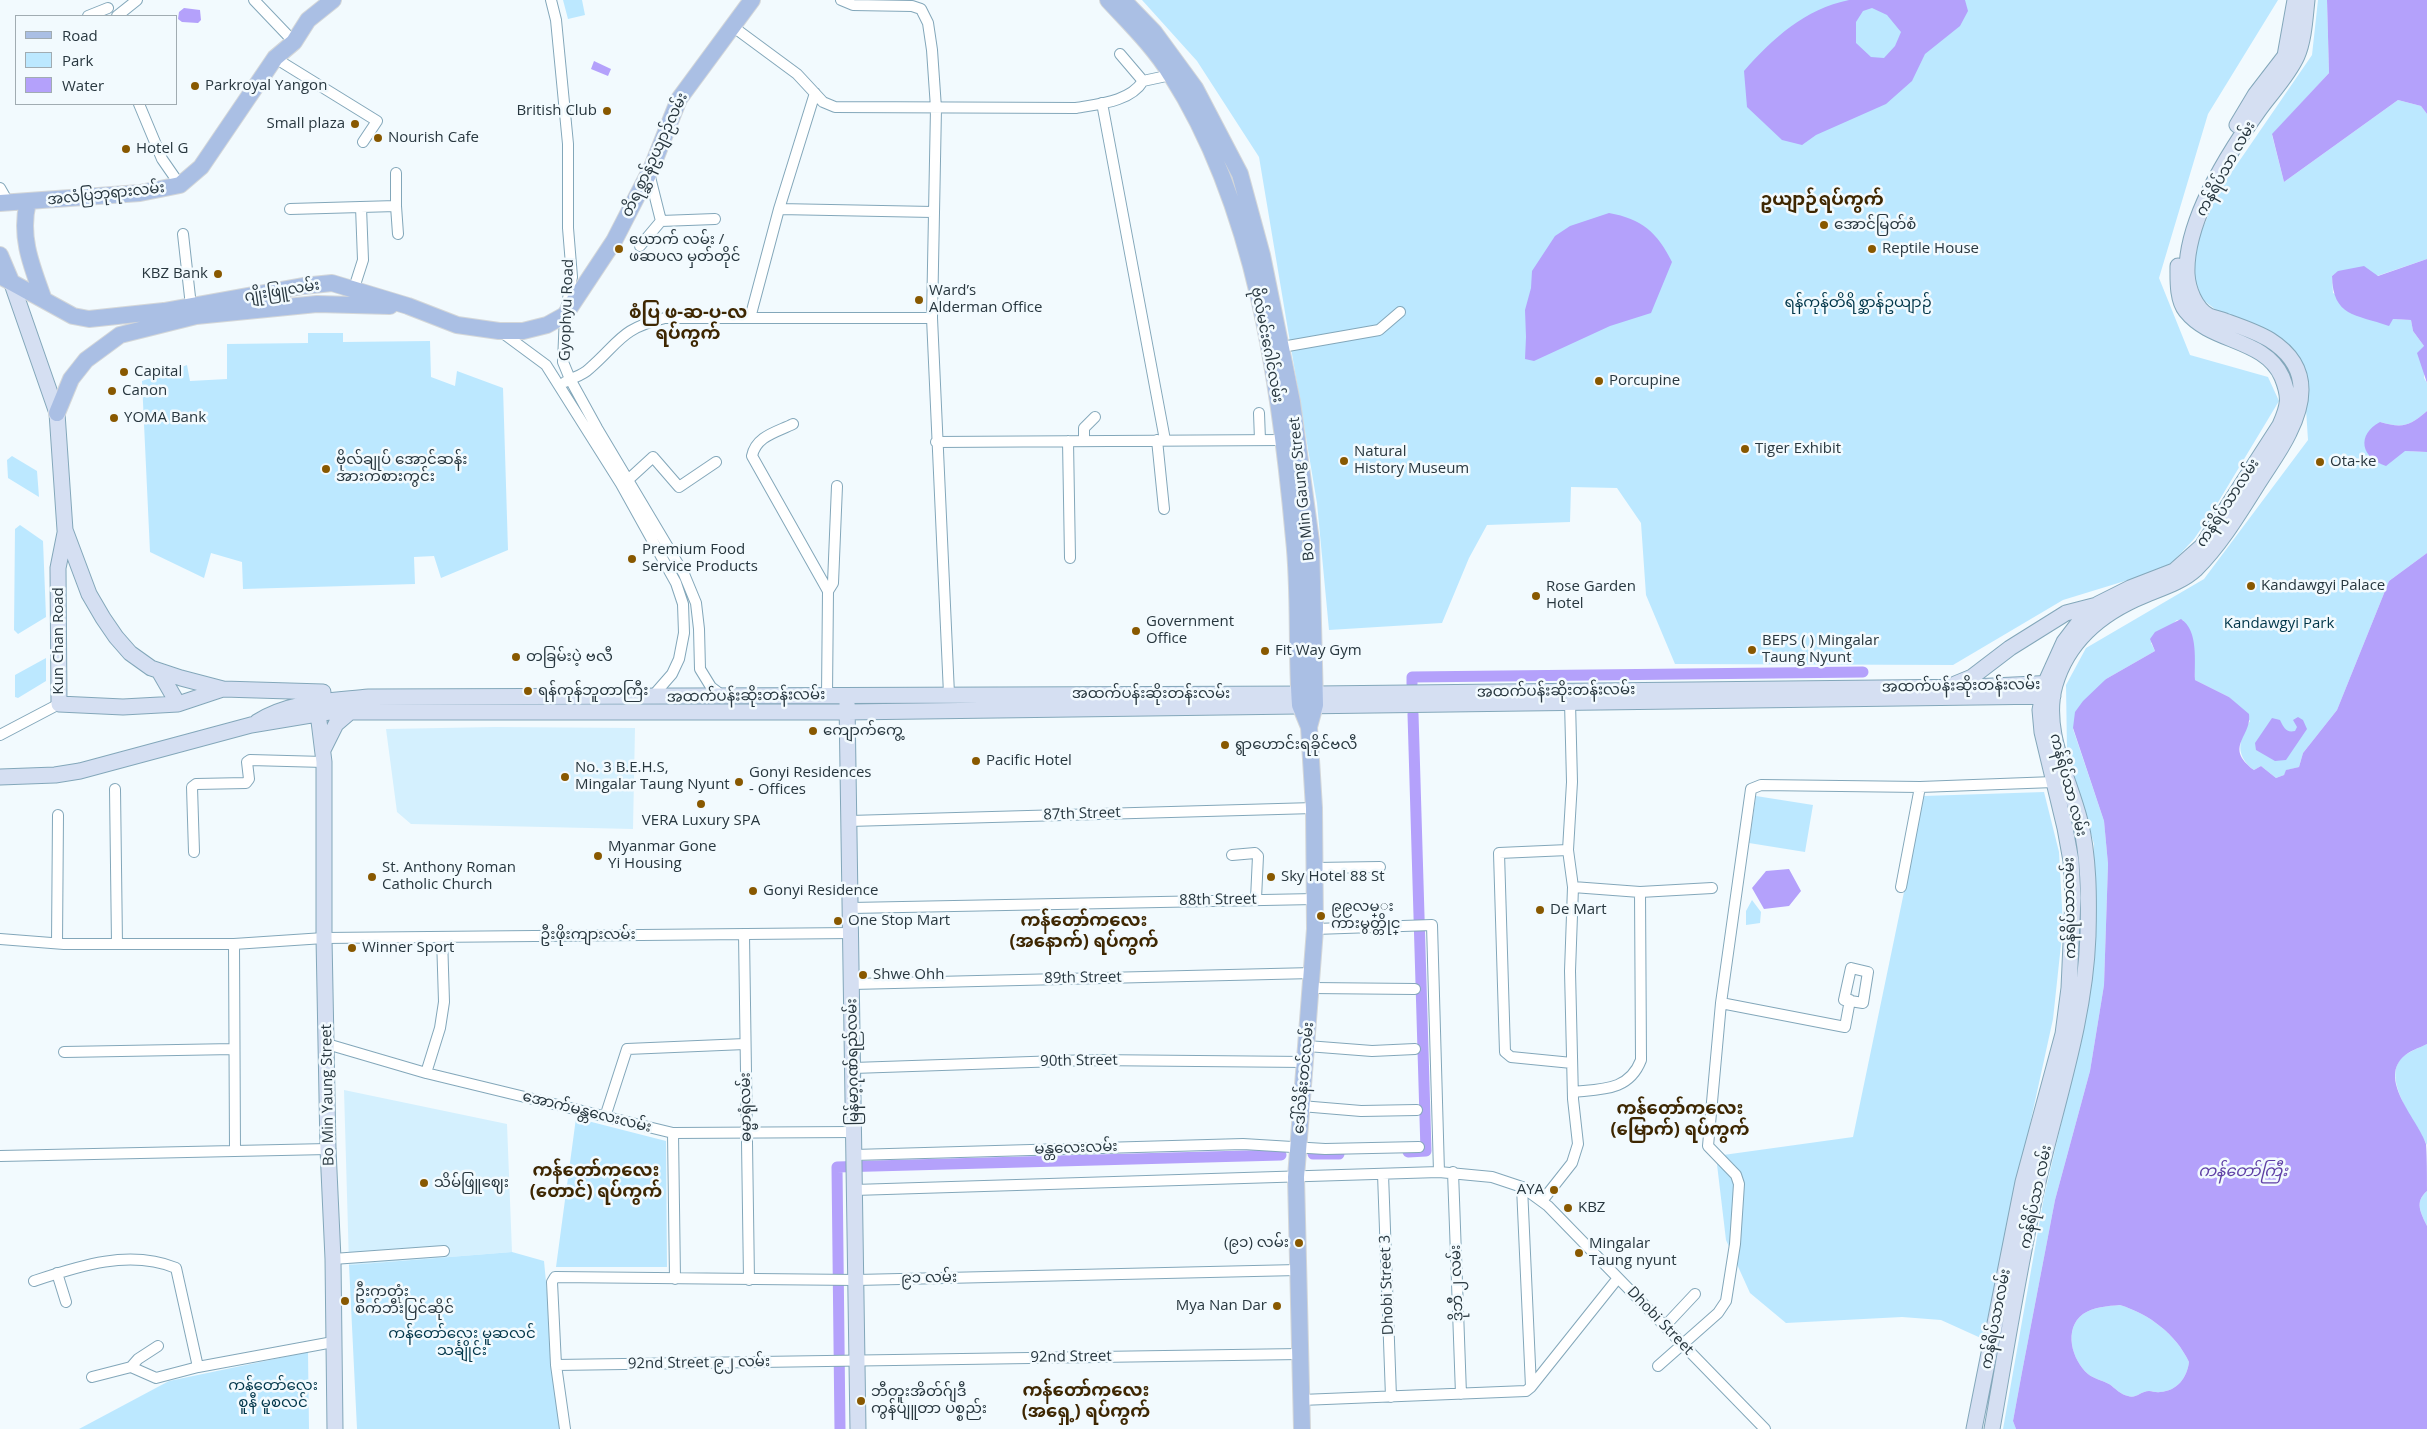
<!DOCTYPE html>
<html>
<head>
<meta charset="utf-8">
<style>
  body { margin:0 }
  #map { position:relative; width:2427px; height:1429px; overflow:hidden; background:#f2fafe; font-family:"Open Sans",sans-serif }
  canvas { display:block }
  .legend { position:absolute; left:15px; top:15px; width:162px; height:90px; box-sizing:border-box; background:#f2fafe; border:1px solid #a1acb2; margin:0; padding:6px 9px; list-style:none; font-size:15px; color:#28373f }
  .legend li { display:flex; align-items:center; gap:10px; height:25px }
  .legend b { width:25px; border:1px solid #a1acb2 }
</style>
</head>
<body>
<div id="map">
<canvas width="2427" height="1429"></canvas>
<ul class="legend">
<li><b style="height:6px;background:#aabfe4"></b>Road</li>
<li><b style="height:14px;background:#bce8ff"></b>Park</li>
<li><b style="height:14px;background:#b4a1fb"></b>Water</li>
</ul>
</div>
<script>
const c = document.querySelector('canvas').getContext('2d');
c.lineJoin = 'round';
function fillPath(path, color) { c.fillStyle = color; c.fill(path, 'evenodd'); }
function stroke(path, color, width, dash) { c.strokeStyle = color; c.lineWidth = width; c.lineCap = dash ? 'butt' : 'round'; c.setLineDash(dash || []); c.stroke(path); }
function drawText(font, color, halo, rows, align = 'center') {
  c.font = font + ' "Open Sans","Noto Sans Myanmar",sans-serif'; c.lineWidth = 5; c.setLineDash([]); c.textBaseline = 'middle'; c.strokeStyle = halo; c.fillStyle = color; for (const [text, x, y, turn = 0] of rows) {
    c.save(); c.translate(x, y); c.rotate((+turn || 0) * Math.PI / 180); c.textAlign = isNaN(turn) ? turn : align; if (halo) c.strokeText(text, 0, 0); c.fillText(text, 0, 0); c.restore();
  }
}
const built = new Path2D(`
  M495 727 635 728 633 829 411 824 397 812 386 729Z
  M344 1090 507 1124 512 1252 349 1265Z`);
const green = new Path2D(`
  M563 0H582L585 15 568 19Z
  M1142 0H2278L2208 114 2159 278 2190 355 2268 377 2279 401 2211 514 2194 539 2171 564 2138 577 2063 600 1953 665 1675 664 1646 595 1641 523 1617 488 1571 487 1570 522 1487 525 1469 558 1442 623 1329 630 1317 503 1259 157 1197 61Z
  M2318 0H2327L2329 73 2272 135 2284 182 2398 100 2421 106 2427 114V259L2377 276C2366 270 2343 267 2332 276L2333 293 2393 319 2411 320 2413 331 2424 346V378L2427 383V411C2409 427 2402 428 2380 422L2405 451 2427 452V553L2389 581 2337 710 2303 753 2299 767 2287 770 2284 775 2276 778 2261 766 2254 770C2235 756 2238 740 2250 721L2229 697 2195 680 2194 667 2183 620H2177L2151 643 2155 651 2106 679 2073 729 2104 821 2108 864 2104 985 2090 1071 2055 1200 2022 1372 2013 1421 2016 1429H2003L2044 1197 2077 1056 2094 911V844L2067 751 2066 685 2086 648 2204 579 2308 440 2304 378 2280 339 2225 317 2202 299 2195 279 2194 263 2198 240 2218 192 2312 55Z
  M308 333H343V342L430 341 431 377 455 386 457 371 503 388 508 550 441 578 434 556 414 557 415 584 243 589 242 562 211 553 204 578 150 552 142 381 187 365 190 381 227 379V344L308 343Z
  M12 456 37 471 39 497 8 478 7 460Z
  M20 525 43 541 46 617 18 634 14 630 15 529Z
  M46 658V681L18 698 15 697V675Z
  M2044 792 2059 852 2063 926 2053 1019 1983 1339 1941 1320 1902 1317 1786 1323 1750 1293 1726 1240 1716 1156 1853 1137 1924 796Z
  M1756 796 1813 805 1805 852 1749 843Z
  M1752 900 1761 912 1760 923 1746 925V911Z
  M2427 1044V1145C2417 1127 2386 1084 2398 1063 2403 1053 2417 1049 2427 1044Z
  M576 1118 666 1141 667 1267H556Z
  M2427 1191V1226C2421 1213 2414 1202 2427 1191Z
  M512 1252 544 1261 560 1429H357L349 1265Z
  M2120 1305C2149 1314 2176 1334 2189 1362 2187 1378 2177 1391 2160 1392 2156 1393 2153 1391 2149 1391 2141 1391 2136 1399 2128 1396 2121 1395 2115 1388 2109 1384 2102 1380 2094 1379 2088 1374 2072 1360 2063 1329 2083 1314 2093 1307 2108 1306 2120 1305Z
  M308 1352 309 1429H79L169 1381Z`);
const water = new Path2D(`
  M1849 0H1965L1968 11 1960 26 1925 54 1912 81 1886 104 1816 135 1802 145 1782 140 1747 107 1744 71C1773 38 1805 9 1849 0ZM1872 8 1887 15 1901 32 1895 46 1884 58 1871 57 1856 43V22L1863 11Z
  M2327 0H2427V114L2421 106 2398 100 2284 182 2272 134 2329 73Z
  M184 8 200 10 201 20 198 23 182 22 178 19 179 12Z
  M594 61 611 69 608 76 591 69Z
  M1609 213C1642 219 1657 232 1672 262L1651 313 1610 326 1534 361 1525 359 1526 337 1525 310 1531 288 1532 271 1555 236 1570 226Z
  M2427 259V383L2417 353 2424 346 2413 331 2411 320 2393 319 2389 326C2355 314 2333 317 2332 276L2338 271 2364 266 2378 276Z
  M2427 411V452L2405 451 2386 466C2361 458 2356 435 2380 422 2402 428 2409 427 2427 411Z
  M2427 553V1044C2419 1048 2409 1051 2403 1057 2378 1081 2419 1121 2426 1144 2427 1157 2427 1177 2427 1191 2414 1202 2421 1213 2427 1226V1429H2016L2013 1421 2022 1372 2055 1200 2090 1071 2104 985 2108 864 2104 821 2073 728 2075 712 2083 701 2106 679 2155 651 2150 639 2155 632 2181 619C2199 631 2194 662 2195 680L2229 697 2249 714C2252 737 2223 747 2254 770L2261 766 2276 778 2284 775 2286 770 2299 767 2303 753 2337 710 2389 581ZM2120 1305C2149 1314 2176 1334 2189 1362 2187 1378 2177 1391 2160 1392 2156 1393 2153 1391 2149 1391 2141 1391 2136 1399 2128 1396 2121 1395 2115 1388 2109 1384 2102 1380 2094 1379 2088 1374 2072 1360 2063 1329 2083 1314 2093 1307 2108 1306 2120 1305Z
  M2298 717 2303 720 2307 729 2286 760 2275 761 2256 750 2255 743 2272 718 2280 720C2284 728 2286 733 2295 731L2297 727 2293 720Z
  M1789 869 1801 891 1789 906 1764 909 1752 888 1766 871Z`);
const canal = new Path2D(`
  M1412 684V677L1863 672
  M1408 1152 1426 1151 1413 714
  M1313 1154H1339
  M840 1429 837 1167 1281 1155`);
const street = new Path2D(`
  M254 0 294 42
  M551 0 556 20 568 144V228L572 277 565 315 563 362 570 379 597 428 684 574 696 603 699 629 700 669 711 687 723 696
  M841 0 853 5 912 6 921 9 928 23 932 50 936 108 932 318 949 694
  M88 16 108 8
  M117 16 137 0
  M732 26 797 74 823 102 835 107 1076 108C1098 104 1130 102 1143 81L1171 75
  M1120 54 1143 81
  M275 58 377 121 363 142
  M1102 103 1165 440
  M139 104 162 159 180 185
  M396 173V206
  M0 188 8 202
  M290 209 396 206 398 234
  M779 209 933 212
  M661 221 715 219
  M183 234 191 306
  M640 246 661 221 649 173
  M354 288 363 260 361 207
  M750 318 779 209 815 93
  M500 331 546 365 621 484 676 583 683 604 684 633 679 659 672 674 651 698
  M1282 347 1379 330 1400 312
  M565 382C573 377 582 376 589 369 621 341 620 329 665 318H932
  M1259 413 1260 440
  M793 424C777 432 756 436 752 456L828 591 827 695
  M1157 440 1164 509
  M1068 441 1070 558
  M1084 441V428L1095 417
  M936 442 1284 440
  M629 479 653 457 679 487 716 462
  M828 591 833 583 837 486
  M0 735 59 704
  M115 789 117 944
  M849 821 1314 808
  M1568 850 1572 782 1570 702
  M194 852 192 787 196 784 246 783 249 779 247 762 250 760 324 762
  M1232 855 1255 853 1258 856 1256 899
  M1315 868 1380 867
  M1573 887 1640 892 1712 888
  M1901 887 1920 787
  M851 908 1315 899
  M1315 929 1432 925 1439 1172
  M744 934 749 1280
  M0 939 64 944H234L324 938 852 933
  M57 943 58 815
  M234 944 235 1151
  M1851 968 1868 972 1863 1003 1844 1000Z
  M852 984 1313 973
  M1312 988 1415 989
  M1721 1003 1845 1027 1850 1000
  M327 1044 426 1073 673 1133 854 1132
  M1307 1046 1372 1051 1415 1049
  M64 1052 234 1049
  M853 1068 1090 1060 1305 1062
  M426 1073 440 1028 444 1002 442 937
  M1573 1092C1602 1089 1629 1091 1641 1060L1640 892
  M1301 1106 1361 1111 1417 1110
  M605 1117 627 1049 745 1044
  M673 1133 675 1279
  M854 1155 1243 1144 1325 1149 1419 1147
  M0 1156 328 1149
  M1453 1172 1461 1394
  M1383 1174 1391 1397
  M1522 1187 1531 1387
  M854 1190 1439 1172 1492 1177 1522 1187 1548 1206 1765 1429
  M1542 1201 1572 1163 1578 1144 1573 1099 1570 971 1573 887 1568 850 1499 853 1505 1052 1511 1057 1572 1063
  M333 1259 444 1251
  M57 1273 66 1302
  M34 1281C79 1266 129 1249 176 1268L198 1367 333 1342
  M1665 1326 1695 1294
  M556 1365 1300 1354
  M1658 1366 1718 1313 1726 1301 1735 1244 1739 1184 1736 1175 1708 1146 1721 1003 1751 789 1761 785 1920 787 2054 782
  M131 1367 156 1378 198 1367
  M92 1377 131 1367 138 1359 158 1346
  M1301 1400 1526 1391 1531 1387 1618 1278
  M565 1429 556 1365 552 1282 555 1277 856 1280 1298 1270`);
const secondary = new Path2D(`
  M2237 125 2255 95 2285 56 2295 0
  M11 281 57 413 65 530 89 594 103 618 116 637 130 653 151 668 181 678 223 689 323 692
  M65 533 58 568 59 704 123 707 178 704 223 689
  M159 671 178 704
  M1955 684 1972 677 2010 648 2066 613 2097 605
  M313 692 318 713 324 762V938L328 1149 333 1259 335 1429
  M847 703 858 1429
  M257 722C290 701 331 701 369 697L1315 694 1973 687 2055 683
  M323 750 336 724 350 712
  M0 777 55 775 80 771 251 725 329 712H847L2053 696
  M1974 1429 2023 1182 2063 1034 2069 988 2073 898 2071 861 2065 828 2042 732 2040 710 2045 684 2064 642 2077 625 2098 604 2130 588 2174 571 2202 546 2280 425C2289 405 2290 397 2282 377 2265 338 2211 343 2186 311 2177 300 2178 280 2178 266
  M1992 1429C2007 1345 2020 1260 2039 1178 2058 1097 2085 1019 2088 936 2089 898 2089 857 2080 821 2069 777 2042 731 2055 685 2068 640 2103 612 2145 595 2162 588 2182 582 2196 569 2221 544 2240 512 2259 482 2269 466 2281 450 2289 433 2307 397 2308 364 2270 340 2257 332 2239 326 2225 321 2220 319 2214 318 2209 316 2195 308 2188 289 2187 274 2185 221 2229 152 2259 110 2271 93 2288 76 2297 56 2304 40 2305 18 2307 0`);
const primary = new Path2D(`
  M1108 0C1130 24 1154 47 1171 75 1256 208 1280 384 1294 539 1300 594 1296 650 1300 705L1309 727
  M1123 0 1154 32 1195 88 1240 174 1262 255 1292 402 1311 541 1315 705 1309 727 1314 808 1315 929 1296 1177 1302 1429
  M28 202C19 237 32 267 44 300
  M0 203 140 193 180 185 201 167 275 58 294 42 308 20 333 0
  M0 255 11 281
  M0 276 73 316 89 319 164 311 303 286 332 283 408 306 457 325 499 331H523L547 325 565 315 614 241 652 167 679 99 752 0
  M57 413 71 379 86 360 120 335 196 316 317 304 390 306`);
const markers = [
  [195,86,5,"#885800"],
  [607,111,5,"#885800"],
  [355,124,5,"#885800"],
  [378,138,5,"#885800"],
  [126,149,5,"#885800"],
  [1824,225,5,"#885800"],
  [619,249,5,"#885800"],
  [1872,249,5,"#885800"],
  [218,274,5,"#885800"],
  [919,300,5,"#885800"],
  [124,372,5,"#885800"],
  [1599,381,5,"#885800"],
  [112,391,5,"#885800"],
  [114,418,5,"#885800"],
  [1745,449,5,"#885800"],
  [1344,461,5,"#885800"],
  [2320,462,5,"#885800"],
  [326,469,5,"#885800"],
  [632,559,5,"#885800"],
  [2251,586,5,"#885800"],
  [1536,596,5,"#885800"],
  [1136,631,5,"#885800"],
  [1752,650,5,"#885800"],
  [1265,651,5,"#885800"],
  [516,657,5,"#885800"],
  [528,691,5,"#885800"],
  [813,731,5,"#885800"],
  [1225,745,5,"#885800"],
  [976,761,5,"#885800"],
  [565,777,5,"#885800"],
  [739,782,5,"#885800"],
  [701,804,5,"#885800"],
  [598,856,5,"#885800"],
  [372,877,5,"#885800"],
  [1271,877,5,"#885800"],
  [753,891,5,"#885800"],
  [1540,910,5,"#885800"],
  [1321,916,5,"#885800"],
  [838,921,5,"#885800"],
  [352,948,5,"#885800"],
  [863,975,5,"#885800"],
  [424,1183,5,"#885800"],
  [1554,1190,5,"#885800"],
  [1568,1208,5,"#885800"],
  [1299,1243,5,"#885800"],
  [1579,1253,5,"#885800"],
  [345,1301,5,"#885800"],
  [1277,1306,5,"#885800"],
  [861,1401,5,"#885800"]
];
const poiNames = [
  ["Parkroyal Yangon",205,86],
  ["British Club",597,111,"right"],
  ["Small plaza",345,124,"right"],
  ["Nourish Cafe",388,138],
  ["Hotel G",136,149],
  ["အောင်မြတ်စံ",1834,225],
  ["ယောက် လမ်း /",629,240],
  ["ဖဆပလ မှတ်တိုင်",629,257],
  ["Reptile House",1882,249],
  ["KBZ Bank",208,274,"right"],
  ["Ward’s",929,291],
  ["Alderman Office",929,308],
  ["Capital",134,372],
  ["Porcupine",1609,381],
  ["Canon",122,391],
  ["YOMA Bank",124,418],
  ["Tiger Exhibit",1755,449],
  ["Natural",1354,452],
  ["History Museum",1354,469],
  ["ဗိုလ်ချုပ် အောင်ဆန်း",336,460],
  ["အားကစားကွင်း",336,477],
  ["Ota-ke",2330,462],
  ["Premium Food",642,550],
  ["Service Products",642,567],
  ["Kandawgyi Palace",2261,586],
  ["Rose Garden",1546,587],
  ["Hotel",1546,604],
  ["Government",1146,622],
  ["Office",1146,639],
  ["BEPS ( ) Mingalar",1762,641],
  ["Taung Nyunt",1762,658],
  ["Fit Way Gym",1275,651],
  ["တခြမ်းပဲ့ ဗလီ",526,657],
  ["ရန်ကုန်ဘူတာကြီး",538,691],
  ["ကျောက်ကွေ့",823,731],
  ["ရွာဟောင်းရခိုင်ဗလီ",1235,745],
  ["Pacific Hotel",986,761],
  ["No. 3 B.E.H.S,",575,768],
  ["Mingalar Taung Nyunt",575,785],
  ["Gonyi Residences",749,773],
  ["- Offices",749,790],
  ["VERA Luxury SPA",701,821,"center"],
  ["Myanmar Gone",608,847],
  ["Yi Housing",608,864],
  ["St. Anthony Roman",382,868],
  ["Catholic Church",382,885],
  ["Sky Hotel 88 St",1281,877],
  ["Gonyi Residence",763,891],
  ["၉၉လမ္း",1331,907],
  ["ကားမွတ္တိုင္",1331,924],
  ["De Mart",1550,910],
  ["One Stop Mart",848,921],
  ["Winner Sport",362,948],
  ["Shwe Ohh",873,975],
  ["သိမ်ဖြူဈေး",434,1183],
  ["AYA",1544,1190,"right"],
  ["KBZ",1578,1208],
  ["(၉၁) လမ်း",1289,1243,"right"],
  ["Mingalar",1589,1244],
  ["Taung nyunt",1589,1261],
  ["ဦးကတုံး",355,1292],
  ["စက်ဘီးပြင်ဆိုင်",355,1309],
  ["Mya Nan Dar",1267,1306,"right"],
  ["ဘီတူးအိတ်ဂ်ျဒီ",871,1392],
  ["ကွန်ပျူတာ ပစ္စည်း",871,1409]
];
const streetNames = [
  ["တိရစ္ဆာန်ဥယျာဉ်လမ်း",655,155,-65],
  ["ကန်ရိပ်သာ လမ်း",2226,169,-61],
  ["အလံပြဘုရားလမ်း",106,194,-6],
  ["ဂျိုးဖြူလမ်း",282,291,-9],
  ["Gyophyu Road",567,310,-88],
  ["ဗိုလ်မင်းဂေါင်လမ်း",1267,345,79],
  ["Bo Min Gaung Street",1302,489,-96],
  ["ကန်ရိပ်သာလမ်း",2228,503,-57],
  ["Kun Chan Road",59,641,-90],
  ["အထက်ပန်းဆိုးတန်းလမ်း",1961,686,-1],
  ["အထက်ပန်းဆိုးတန်းလမ်း",1556,691,-1],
  ["အထက်ပန်းဆိုးတန်းလမ်း",1151,694],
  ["အထက်ပန်းဆိုးတန်းလမ်း",746,696,-1],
  ["ကန်ရိပ်သာ လမ်း",2068,785,75],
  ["87th Street",1082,814,-2],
  ["88th Street",1218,900,-1],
  ["ကန်ရိပ်သာလမ်း",2070,908,-91],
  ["ဦးဖိုးကျားလမ်း",588,935],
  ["89th Street",1083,978,-1],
  ["90th Street",1079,1061,-1],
  ["မြန်မာ့ဂုဏ်ရည်လမ်း",853,1062,-91],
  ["ဒေါ်သိန်းတင်လမ်း",1304,1078,-85],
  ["Bo Min Yaung Street",328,1095,-91],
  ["ဓမ္မာရုံလမ်း",746,1107,-91],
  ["အောက်မန္တလေးလမ်း",587,1112,14],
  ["မန္တလေးလမ်း",1076,1148,-2],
  ["ကန်ရိပ်သာ လမ်း",2036,1197,-78],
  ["၉၁ လမ်း",929,1278,-1],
  ["ဒိုဘီ ၂ လမ်း",1457,1283,-92],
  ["Dhobi Street 3",1387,1285,-92],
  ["ကန်ရိပ်သာလမ်း",1996,1319,-79],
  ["Dhobi Street",1660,1321,46],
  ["92nd Street",1071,1357,-1],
  ["92nd Street ၉၂ လမ်း",699,1363,-1]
];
const parkNames = [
  ["ရန်ကုန်တိရိစ္ဆာန်ဥယျာဉ်",1858,303],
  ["Kandawgyi Park",2279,624],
  ["ကန်တော်လေး မူဆလင်",462,1334],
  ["သင်္ချိုင်း",462,1351],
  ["ကန်တော်လေး",273,1386],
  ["စူနီ မူစလင်",273,1403]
];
const waterNames = [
  ["ကန်တော်ကြီး",2243,1171]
];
const quarterNames = [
  ["ဥယျာဉ်ရပ်ကွက်",1822,200],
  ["စံပြ ဖ-ဆ-ပ-လ",688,313],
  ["ရပ်ကွက်",688,334],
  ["ကန်တော်ကလေး",1084,921],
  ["(အနောက်) ရပ်ကွက်",1084,942],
  ["ကန်တော်ကလေး",1680,1109],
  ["(မြောက်) ရပ်ကွက်",1680,1130],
  ["ကန်တော်ကလေး",596,1171],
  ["(တောင်) ရပ်ကွက်",596,1192],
  ["ကန်တော်ကလေး",1086,1391],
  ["(အရှေ့) ရပ်ကွက်",1086,1412]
];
fillPath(built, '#d4f0fe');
fillPath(green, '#bce8ff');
fillPath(water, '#b4a1fb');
stroke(canal, '#b4a1fb', 11);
stroke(street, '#83a7ba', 12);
stroke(secondary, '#83a7ba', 17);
stroke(primary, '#d4d7d9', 18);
stroke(street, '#fff', 10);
stroke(secondary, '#d5dff2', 15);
stroke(primary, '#aabfe4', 16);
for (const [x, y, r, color] of markers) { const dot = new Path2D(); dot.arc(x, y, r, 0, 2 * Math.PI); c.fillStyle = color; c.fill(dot); stroke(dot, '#f2fafe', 2); }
drawText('15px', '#28373f', '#f2fafe', poiNames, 'left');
drawText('15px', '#28373f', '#f2fafe', streetNames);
drawText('15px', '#00364a', '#f2fafe', parkNames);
drawText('italic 16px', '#5e3fa5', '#f2fafe', waterNames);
drawText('bold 18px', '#3e2702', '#f2fafe', quarterNames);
</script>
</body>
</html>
